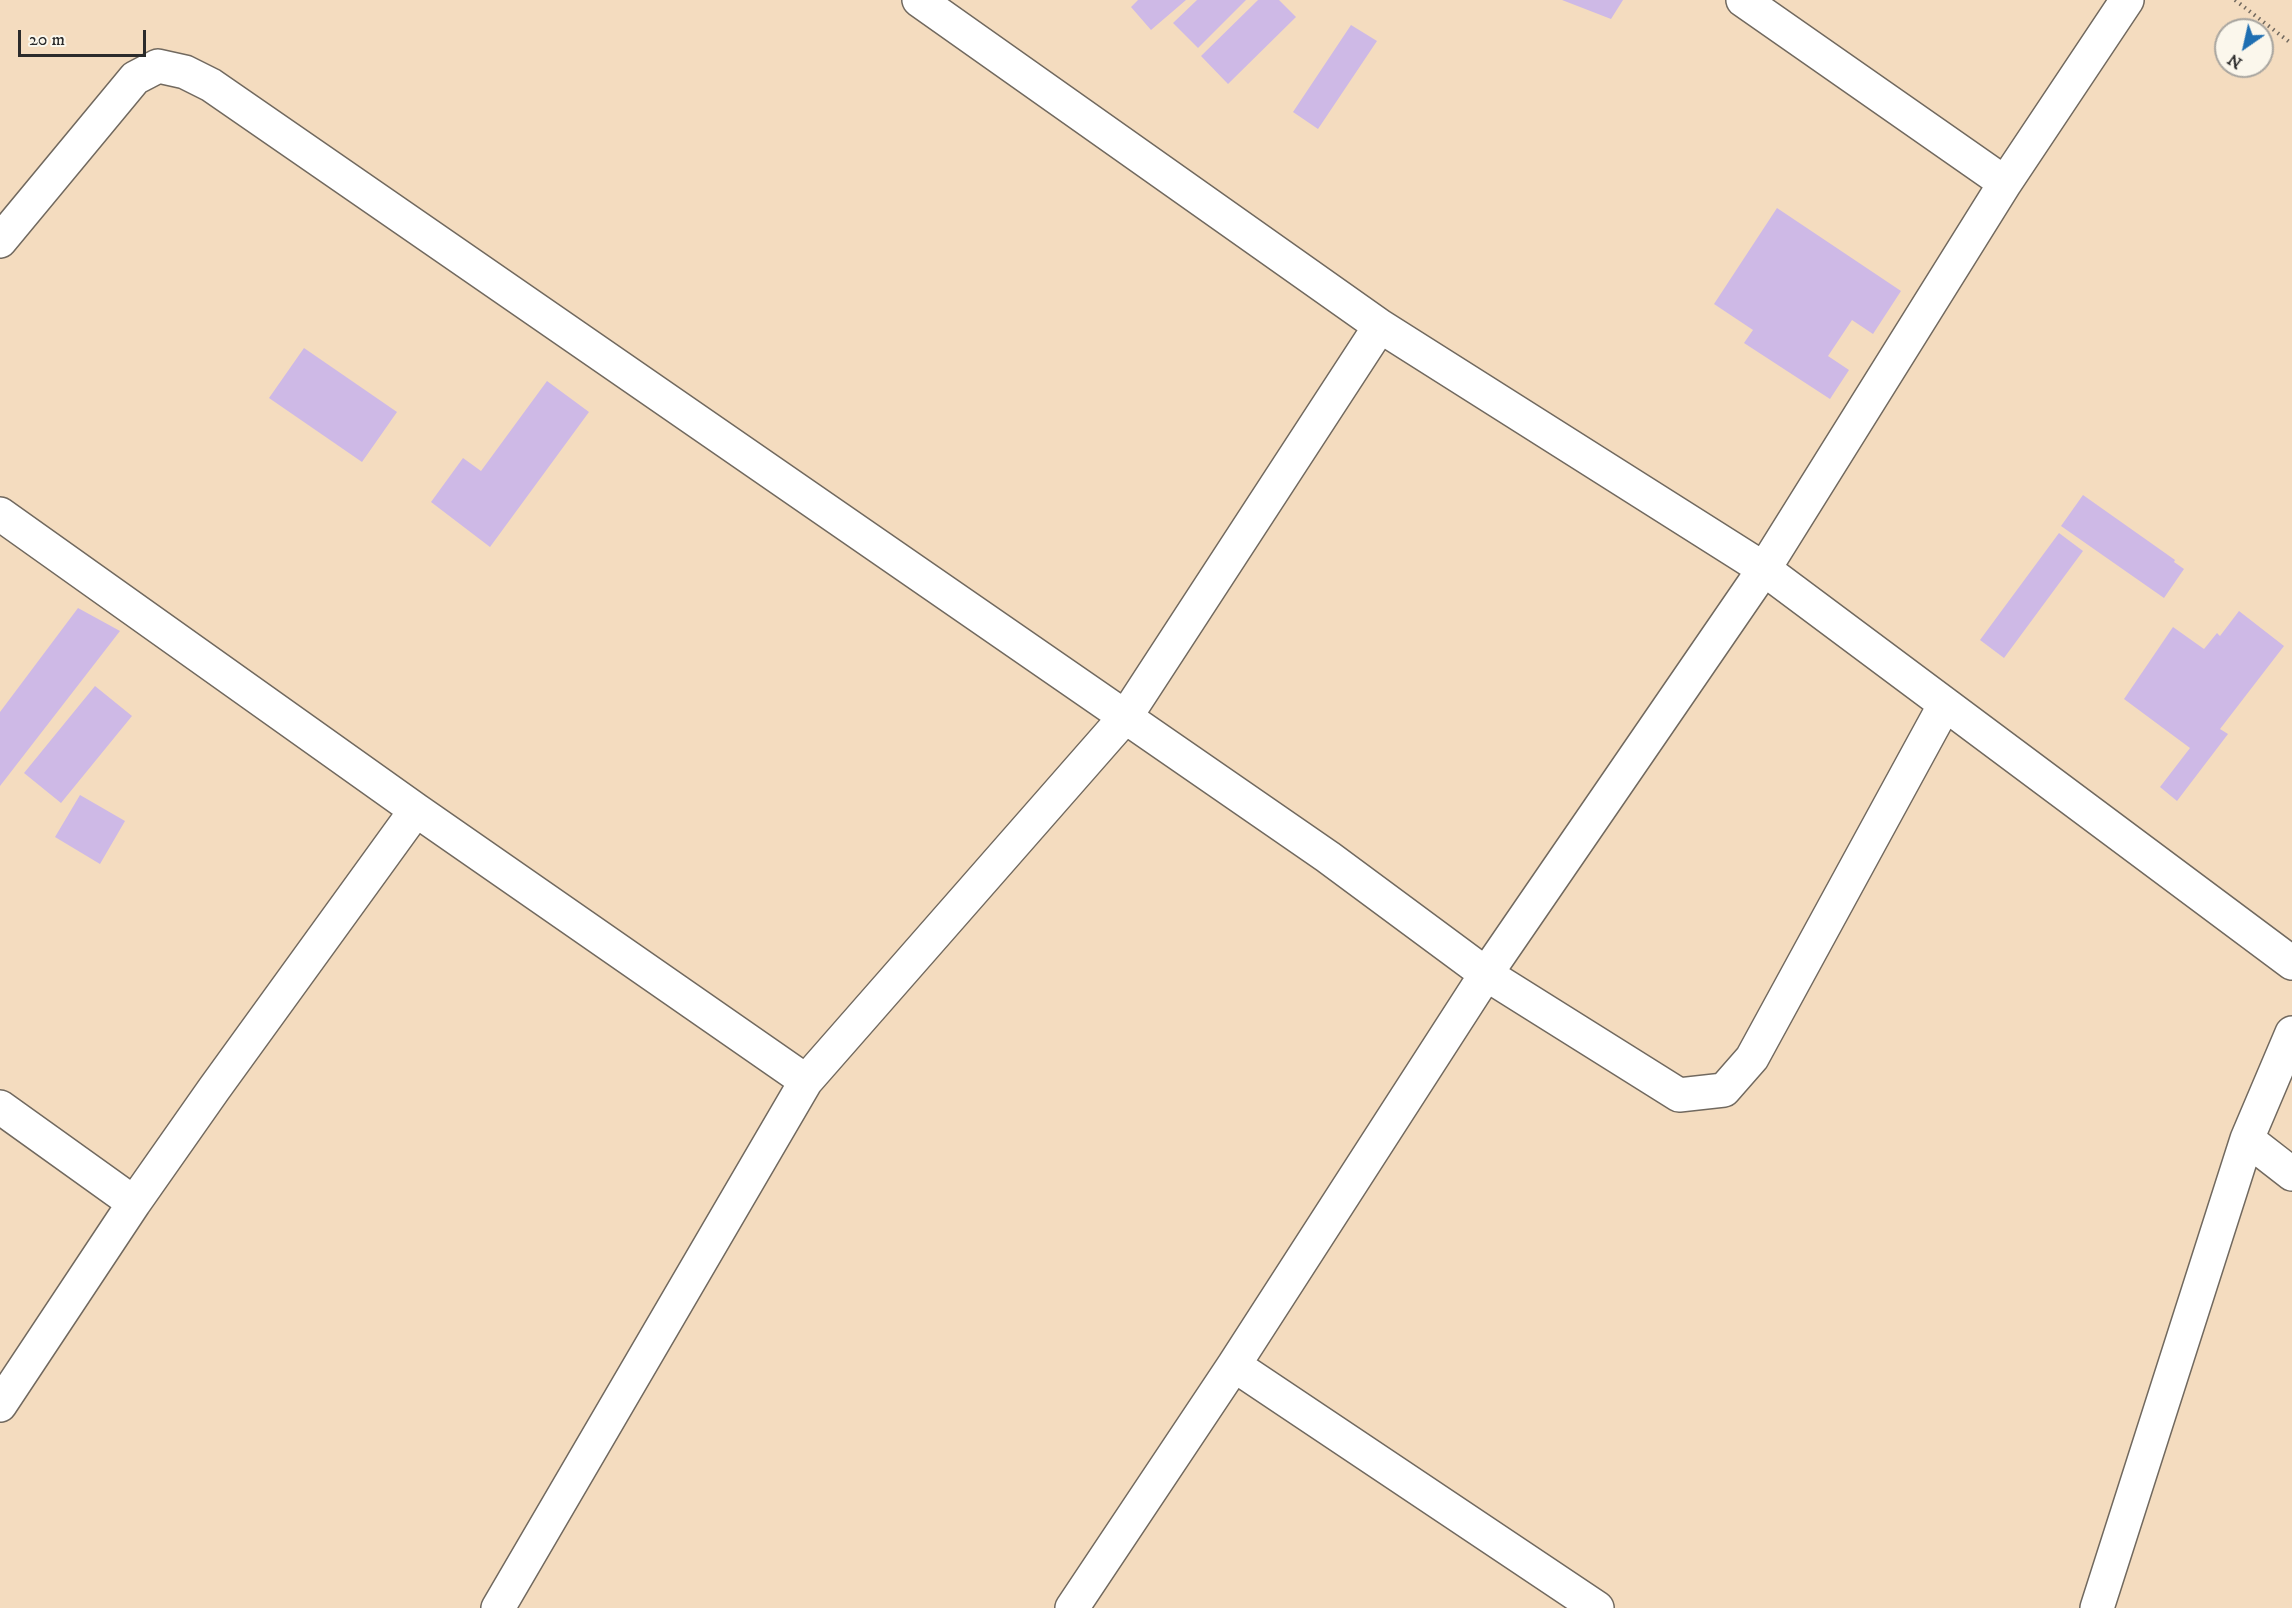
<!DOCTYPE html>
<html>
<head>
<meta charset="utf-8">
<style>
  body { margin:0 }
  #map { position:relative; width:2292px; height:1608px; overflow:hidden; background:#f4dcbf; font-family:"IM FELL DW Pica",serif }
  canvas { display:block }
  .north { position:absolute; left:2214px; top:18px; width:60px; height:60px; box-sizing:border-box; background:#fbf7ec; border:2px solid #a8a59f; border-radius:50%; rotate:214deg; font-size:16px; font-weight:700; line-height:24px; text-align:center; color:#2b2b2b }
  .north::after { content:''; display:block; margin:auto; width:21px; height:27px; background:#1f6fb2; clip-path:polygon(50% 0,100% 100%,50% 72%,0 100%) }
  .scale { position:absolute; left:18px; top:30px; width:128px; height:27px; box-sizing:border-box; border:3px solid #2b2b2b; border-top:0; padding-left:8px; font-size:18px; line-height:21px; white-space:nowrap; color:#2b2b2b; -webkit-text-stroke:4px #fbf7ec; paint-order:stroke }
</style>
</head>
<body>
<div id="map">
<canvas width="2292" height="1608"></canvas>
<div class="north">N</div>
<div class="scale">20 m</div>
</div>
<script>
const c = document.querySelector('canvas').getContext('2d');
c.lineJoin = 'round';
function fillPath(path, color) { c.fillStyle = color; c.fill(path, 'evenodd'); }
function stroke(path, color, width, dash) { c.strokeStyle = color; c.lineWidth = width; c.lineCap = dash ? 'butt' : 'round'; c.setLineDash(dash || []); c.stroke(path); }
const building = new Path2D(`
  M1138 0H1186L1151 30 1131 7Z
  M1197 0H1246L1198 48 1173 23Z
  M1258 0H1279L1296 17 1228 84 1201 56Z
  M1562 0H1623L1611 19Z
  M1351 25 1377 41 1318 129 1293 112Z
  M1777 208 1901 291 1873 334 1852 320 1828 356 1849 370 1830 399 1744 343 1753 330 1714 304Z
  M304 348 397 412 362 462 269 398Z
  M547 381 589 412 490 547 431 502 463 458 481 471Z
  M2083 495 2175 560 2174 562 2184 569 2164 598 2061 526Z
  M2059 533 2083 551 2004 658 1980 640Z
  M78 608 120 631 0 786V712Z
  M2239 611 2284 646 2220 729 2228 734 2177 801 2160 787 2190 748 2124 699 2173 627 2204 649 2217 633 2220 636Z
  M95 686 132 716 61 803 24 773Z
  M80 795 125 821 100 864 55 837Z`);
const path = new Path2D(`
  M2235 0 2292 44`);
const minor = new Path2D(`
  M919 0 1380 326 1764 569 2292 963
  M1743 0 2005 183
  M0 241 135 78 158 66 185 72 211 85 1328 857 1486 974 1679 1095 1724 1090 1752 1058 1944 706
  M0 514 416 810 806 1081
  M0 1107 134 1203
  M2247 1139 2292 1174
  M1234 1365 1597 1608
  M0 1405 134 1203 214 1089 416 810
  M498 1608 806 1081 1126 716 1380 326
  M1072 1608 1234 1365 1486 974 1764 569 2005 183 2127 0
  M2097 1608 2247 1139 2292 1033`);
fillPath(building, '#ceb9e6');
stroke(minor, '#71695f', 36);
stroke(path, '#71695f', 4, [1.5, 4.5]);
stroke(minor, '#fff', 33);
</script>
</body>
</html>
